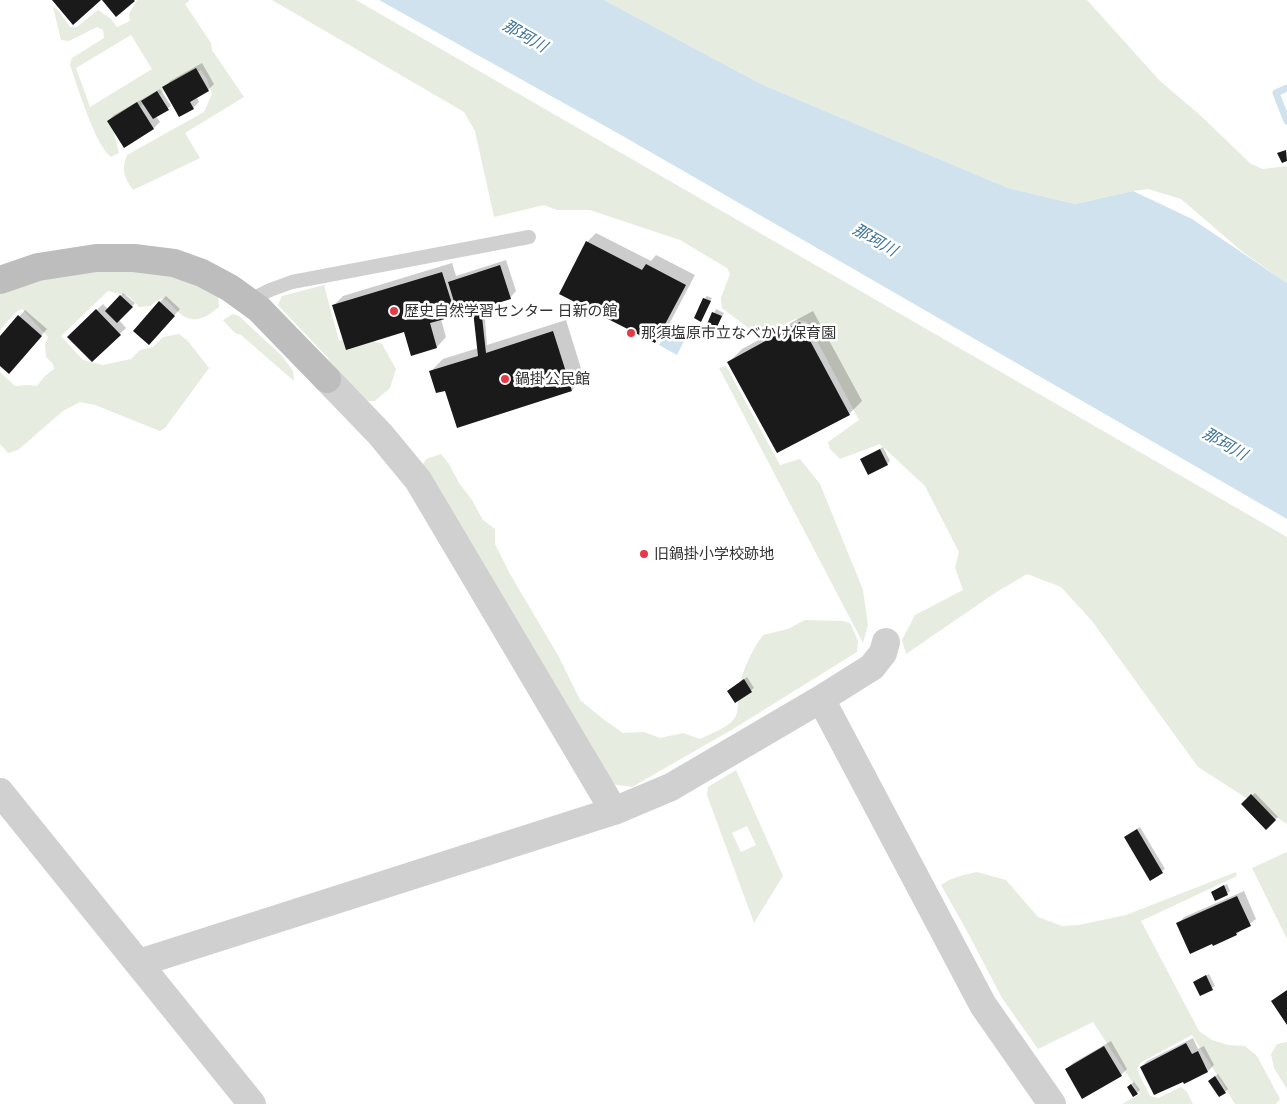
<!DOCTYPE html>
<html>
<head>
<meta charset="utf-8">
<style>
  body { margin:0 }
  canvas { display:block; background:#fff }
</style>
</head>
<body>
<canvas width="1287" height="1104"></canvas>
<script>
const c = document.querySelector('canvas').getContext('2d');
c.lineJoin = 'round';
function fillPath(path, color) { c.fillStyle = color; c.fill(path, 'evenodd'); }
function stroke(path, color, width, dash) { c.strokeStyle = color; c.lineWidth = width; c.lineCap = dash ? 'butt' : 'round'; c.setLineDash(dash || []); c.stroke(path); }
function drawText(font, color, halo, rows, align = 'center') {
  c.font = font + ' Ubuntu,"Noto Sans JP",sans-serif'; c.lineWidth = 5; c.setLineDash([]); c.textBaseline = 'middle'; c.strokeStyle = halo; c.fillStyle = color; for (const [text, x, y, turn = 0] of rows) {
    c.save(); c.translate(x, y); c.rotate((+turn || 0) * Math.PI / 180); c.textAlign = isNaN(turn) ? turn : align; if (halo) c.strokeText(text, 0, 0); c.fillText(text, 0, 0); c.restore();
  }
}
const green = new Path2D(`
  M137 0H190L185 4 211 43 212 50 244 97 185 133 200 158 133 190C124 176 121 171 127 155L204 112 212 94 207 79 201 70 150 100 112 125 119 153 111 157C94 143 78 87 70 65L72 58 104 38 103 30 97 27 69 41 61 40 53 7 57 9 70 27H77L98 10 111 19 117 27 130 21 129 14ZM131 35 152 69 90 107 76 68Z
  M272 0H356L1287 537V824L1198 767 1092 621 1061 587 1027 574 995 593 906 654 902 640 915 615 963 590 955 568 959 552 925 486 880 444 840 459 830 449 828 442 859 420 807 322 795 319 763 335 751 330 722 308 721 298 730 274 727 268 680 240 590 210H557L544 205 494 217 475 131 464 112Z
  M604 0H1087L1160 81 1200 115 1251 164 1263 169 1287 166V283L1244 253 1181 199 1148 189 1133 191 1075 204 1008 188 761 84Z
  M91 269 176 274 218 296 219 307C208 316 196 325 182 315 174 310 171 301 161 298L150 306 139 307 129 296 108 291 61 336 83 360 103 365 131 359 140 350 153 347 163 337 179 334 188 341 209 368 165 428 160 431 95 405 80 402 63 411 18 450 8 453 0 444V372L15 386 28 385 37 386 44 377 54 369 53 364 46 357 45 345 48 337 22 309 16 312 0 330V285Z
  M324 285 339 341C353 334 368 339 382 344L396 369 390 388 375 401H362L334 375 328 358 278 305 282 296Z
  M233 314 239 316 282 356 293 371 294 381 241 335 235 333 223 320Z
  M726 366 780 465 800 459 820 484 863 590 868 625 863 643 719 368Z
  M441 454 449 464 459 483 472 500 483 520 495 529V544L510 574 559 657 580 700 603 719 623 733 644 732 660 738 683 733 700 739C710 734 727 728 734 719 740 711 737 698 739 688 743 669 752 650 763 635L788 629 805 620 843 621 850 623 858 641 857 652 733 729 632 787 611 784 422 466 426 459Z
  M736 770 783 876 754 923 707 795 708 787ZM747 826 756 845 741 852 732 833Z
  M1287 852V939L1252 868Z
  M977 872 1006 880 1038 917 1062 926 1079 925 1126 915 1236 872 1237 876 1141 921 1199 1031 1212 1040 1228 1045 1245 1046 1257 1056 1280 1099 1276 1104H1235L1192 1035 1140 1063 1137 1070 1150 1096 1158 1098 1181 1087 1187 1092 1193 1104H1122L1140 1094 1093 1022 1038 1049 1002 998 968 933 941 885C952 877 964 875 977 872Z
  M1287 1042V1089L1274 1068 1271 1054 1277 1044Z`);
const water = new Path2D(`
  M379 0H604L761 84 1008 188 1075 204 1133 191 1192 219 1287 283V519L621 135Z
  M671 322 689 331 677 355 659 345Z`);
const shadow = new Path2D(`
  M202 63 214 84 208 90 196 96 199 102 193 108 164 88 170 81Z
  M160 89 171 106 156 116 160 122 154 128 108 121 114 115Z
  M596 233 651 261 656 255 695 275 665 332 655 342 587 242Z
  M506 260 516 291 510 298 484 306 487 345 566 320 584 378 572 390 446 389 431 371 443 359 478 348V308L458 311 455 315 441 319 446 337 437 347 412 354 405 331 333 306 343 296 452 263 456 276Z
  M123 293 135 303 119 320 126 328 92 361 69 337 103 304 108 309Z
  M166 296 180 309 155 337 160 302Z
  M707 296 712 298 701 320 704 299Z
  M716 309 724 313 712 336 705 333Z
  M25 310 47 329 15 366 0 365V338Z
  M813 311 862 401 849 414 729 362 742 349Z
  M883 447 890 461 887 464 861 459Z
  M747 677 754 688 735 701 728 691Z
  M1255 793 1278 817 1266 828 1243 804Z
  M1140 827 1165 869 1150 879 1125 837Z
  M1227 884 1230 891 1227 894 1212 892Z
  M1244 891 1256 919 1237 934 1214 944 1178 924 1184 917Z
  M1209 974 1215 986 1201 994 1197 980Z
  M1193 1038 1198 1049 1204 1046 1214 1065 1208 1071 1184 1083 1183 1080 1141 1067 1147 1061Z
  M1111 1041 1127 1069 1121 1075 1067 1069 1073 1063Z
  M1218 1074 1228 1089 1225 1092 1213 1078Z
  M1134 1082 1140 1090 1137 1093 1131 1084Z`);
const stream = new Path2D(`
  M1287 88 1276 93 1287 121`);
const building = new Path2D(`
  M52 0H101L73 25Z
  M102 0H134L135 1 116 17Z
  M196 68 209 91 190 102 194 109 179 117 162 87Z
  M157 91 169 110 153 119 141 101Z
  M137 102 154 129 124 148 107 121Z
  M1286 150 1287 161 1282 163 1277 153Z
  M586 241 642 270 646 264 686 285 655 343 559 294Z
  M500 265 511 299 481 308 486 353 553 331 572 391 457 428 445 391 436 393 429 371 478 356 473 311 458 315 448 282Z
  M442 272 456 316 430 323 437 348 411 356 404 332 346 350 332 305Z
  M120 295 133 307 117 323 105 311Z
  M703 298 711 301 701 322 694 318Z
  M159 301 175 316 149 345 133 331Z
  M96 309 121 335 92 362 67 337Z
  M712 312 722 316 712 338 703 334Z
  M18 315 42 336 9 374 0 366V336Z
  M800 322 850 415 777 453 727 362Z
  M880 449 888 465 868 475 860 459Z
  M744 679 752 692 735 703 727 691Z
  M1251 794 1276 820 1266 830 1241 804Z
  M1137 829 1163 873 1150 881 1124 837Z
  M1224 885 1228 895 1215 901 1211 892Z
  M1237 896 1251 926 1236 933 1237 935 1213 946 1212 944 1190 954 1176 923Z
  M1206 975 1213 990 1200 996 1193 982Z
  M1287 990V1025L1271 1001Z
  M1186 1043 1192 1054 1198 1051 1208 1072 1184 1084 1183 1082 1154 1095 1140 1067Z
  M1104 1046 1122 1076 1082 1099 1065 1069Z
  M1215 1076 1226 1093 1219 1097 1208 1081Z
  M1131 1084 1138 1094 1133 1097 1127 1087Z`);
const lane = new Path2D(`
  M248 301 270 290 292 282 529 237`);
const street = new Path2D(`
  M327 379 380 434 418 480 614 811
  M821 699 983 1005 1052 1104
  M0 792 252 1104
  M139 963 614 811 671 787 821 699 872 667 883 653 886 642`);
const secondary = new Path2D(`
  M0 280 38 267 96 258H134L174 263 202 273 230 288 259 309 327 379`);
const markers = [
  [394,311,5,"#e63946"],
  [631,333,5,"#e63946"],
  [505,379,5,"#e63946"],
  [644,554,5,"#e63946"]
];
const poiNames = [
  ["歴史自然学習センター 日新の館",404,311],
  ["那須塩原市立なべかけ保育園",641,333],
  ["鍋掛公民館",515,379],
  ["旧鍋掛小学校跡地",654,554]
];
const waterNames = [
  ["那珂川",525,36,30],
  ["那珂川",875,240,30],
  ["那珂川",1225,444,30]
];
fillPath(green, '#e6ecdf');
fillPath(water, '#cfe2ee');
fillPath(shadow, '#0003');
stroke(stream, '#cfe2ee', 7);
fillPath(building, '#1a1a1a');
stroke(lane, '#d0d0d0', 14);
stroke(street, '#d0d0d0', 28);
stroke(secondary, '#bdbdbd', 28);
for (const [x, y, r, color] of markers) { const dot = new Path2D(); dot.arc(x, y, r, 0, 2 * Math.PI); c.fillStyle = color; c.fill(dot); stroke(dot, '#fff', 2); }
drawText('15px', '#333', '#fff', poiNames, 'left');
drawText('italic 16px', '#3f7597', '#fff', waterNames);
</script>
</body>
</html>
